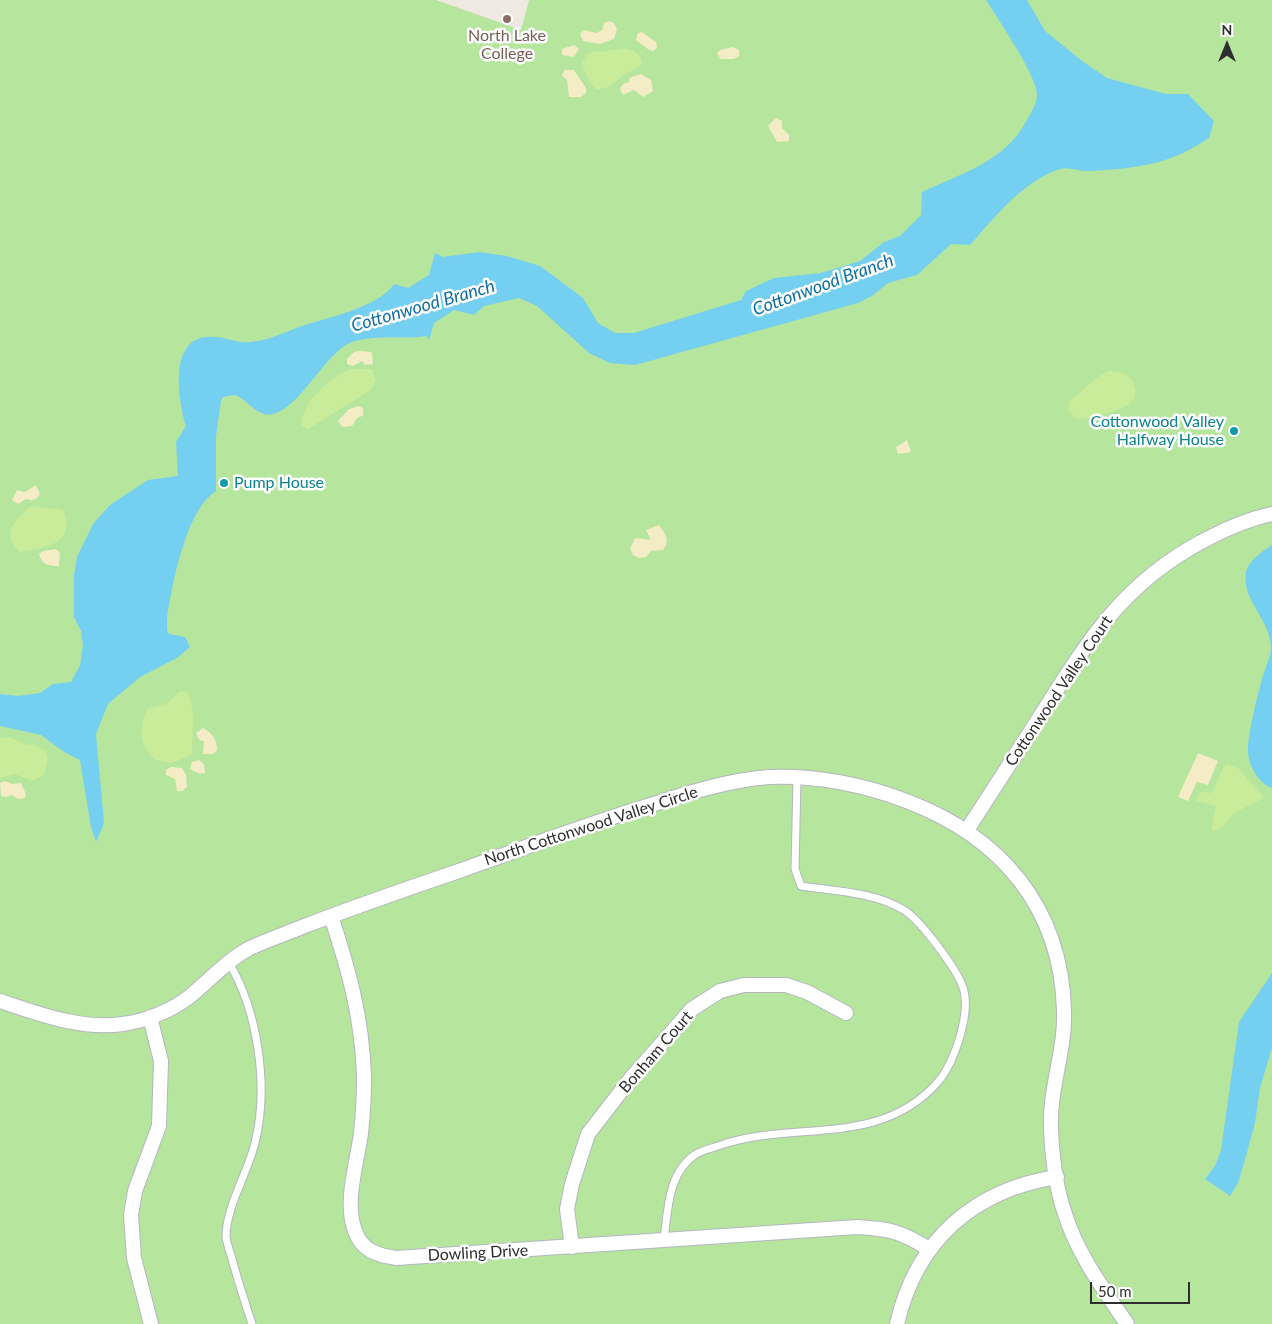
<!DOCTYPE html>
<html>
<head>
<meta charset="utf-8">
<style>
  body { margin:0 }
  #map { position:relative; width:1272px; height:1324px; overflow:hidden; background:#efe9e1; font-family:Lato,sans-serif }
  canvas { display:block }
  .north { position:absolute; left:1202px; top:20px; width:50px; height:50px; -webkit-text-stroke:4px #fff; paint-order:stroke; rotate:0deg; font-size:14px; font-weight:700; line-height:20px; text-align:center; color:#2e2e2e }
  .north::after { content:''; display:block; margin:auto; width:18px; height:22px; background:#2e2e2e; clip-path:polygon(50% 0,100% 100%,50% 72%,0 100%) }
  .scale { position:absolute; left:1090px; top:1282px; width:100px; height:22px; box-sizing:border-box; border:2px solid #2e2e2e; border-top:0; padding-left:6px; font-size:15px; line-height:18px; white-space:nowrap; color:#2e2e2e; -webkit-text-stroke:4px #fff; paint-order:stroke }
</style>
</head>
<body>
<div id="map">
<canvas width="1272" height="1324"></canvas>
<div class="north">N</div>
<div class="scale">50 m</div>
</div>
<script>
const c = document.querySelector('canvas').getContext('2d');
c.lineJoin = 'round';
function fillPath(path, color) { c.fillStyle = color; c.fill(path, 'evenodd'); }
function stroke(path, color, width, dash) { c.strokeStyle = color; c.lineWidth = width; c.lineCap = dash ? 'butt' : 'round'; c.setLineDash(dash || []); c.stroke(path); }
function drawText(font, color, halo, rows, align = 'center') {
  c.font = font + ' Lato,sans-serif'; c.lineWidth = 5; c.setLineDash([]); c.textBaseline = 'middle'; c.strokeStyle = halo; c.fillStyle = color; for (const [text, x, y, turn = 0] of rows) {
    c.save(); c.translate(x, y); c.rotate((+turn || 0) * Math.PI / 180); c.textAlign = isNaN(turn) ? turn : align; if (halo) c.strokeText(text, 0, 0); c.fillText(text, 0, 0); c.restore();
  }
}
const green = new Path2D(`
  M0 0H436L521 30 529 0H1272V1324H0Z`);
const sand = new Path2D(`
  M609 21 614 23 617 29 614 39 600 44 583 41 580 34 584 30 596 33 602 30 604 23Z
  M642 32 656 42 657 47 654 51 649 50 636 40 638 33Z
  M574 45 579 49 574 57 562 55V49Z
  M733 47 739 50V56L734 59H721L717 54 720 50Z
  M564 70H574L586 88V93L581 97H569L567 80 562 76Z
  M641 74 651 80 653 91 643 97 634 90 623 95 620 89 623 84 629 82V78Z
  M776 118 782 121V128L789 135V141L777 142 768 126Z
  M360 351 372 352 373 364 365 365 362 361 353 366 347 364V359L354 352Z
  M359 406 363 408V416L358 417 352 426 342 427 338 421 349 409Z
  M907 440 911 452 898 454 896 447Z
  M36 485 40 494C37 500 33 501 26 499L18 504 12 500 17 490 25 492Z
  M659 525C665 534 671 540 663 550L651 551 646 557 639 558 633 555 630 549 635 538 651 540 646 530Z
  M56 549 60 553 59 566C49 566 42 565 39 554L43 551Z
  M203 728C212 733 217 739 217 750L213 754H203L204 741 199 740 196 733Z
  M1198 753 1218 761 1208 785 1197 782 1188 801 1178 797Z
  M199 760 204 764 205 773 200 774 190 769 192 762Z
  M171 767 182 768 186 775 187 787 182 791H177L175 779 166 775V770Z
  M5 781 12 784 21 783 26 794 25 798 18 799 12 795 6 797 1 796 0 783Z`);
const pitch = new Path2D(`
  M624 48C633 51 639 52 642 62 638 70 632 70 625 74 614 82 611 89 596 89L589 82 582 63 586 56 593 51 601 52Z
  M351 369H372L376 381 371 390 308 429 301 426C302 401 329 379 351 369Z
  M1108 371C1117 371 1127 373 1132 381 1150 411 1094 415 1078 420L1068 410 1069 402 1100 375Z
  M31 506 63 510C77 544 45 548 20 552 0 533 15 520 31 506Z
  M179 692H187L191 702 193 715 192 755 171 763 156 760C139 746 138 727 148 708L166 704Z
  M10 737 25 745 32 744 45 750 48 758 44 775 32 781 15 774 0 778V738Z
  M1228 764 1238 768 1264 798 1234 813 1222 828 1211 831 1216 806 1196 801 1200 792 1212 793 1223 768Z`);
const water = new Path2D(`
  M986 0H1027L1045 31 1082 61 1107 78 1166 94H1188L1214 121 1209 138C1169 165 1138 168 1090 171 1081 172 1068 166 1060 169 1023 181 995 217 970 245L951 244 917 275 888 283 872 296 858 303 635 365 610 363 589 353 537 306 519 298 484 306 474 315 454 310 434 323 429 340 426 336C402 340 373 334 350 343 323 354 294 421 264 414 253 411 246 399 235 395L223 397 221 401 216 436V491C186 510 172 584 167 619V630L169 634 185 637 190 647 177 658 140 677 108 704 96 734 104 823 96 842 91 827 80 760 64 752 41 735 0 726V694L18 696 40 693 53 684 71 682 80 665 83 646 81 631 74 617V575L77 557 93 524 110 505 148 480 178 476 176 442 186 426C178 400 167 333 214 337 226 337 238 344 251 342 270 340 285 332 302 326 327 318 379 307 394 284L408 288 429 275 435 253 443 257 479 252 507 256 540 266 583 298 598 323 615 333H634L741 300 746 291 774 278 821 273 860 261 884 242 900 236 921 215 922 192C962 173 1005 162 1027 120 1031 113 1037 103 1037 95 1037 76 998 19 986 0Z
  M1272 545V788C1259 784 1248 765 1248 751 1247 740 1257 696 1261 683 1263 672 1269 662 1271 650 1272 620 1241 601 1246 572 1249 560 1263 551 1272 545Z
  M1272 973V1048L1260 1088 1255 1123 1244 1163 1238 1183 1230 1196 1205 1179 1215 1166 1221 1150 1239 1022Z`);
const lane = new Path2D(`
  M229 963C258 1011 269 1087 255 1143 248 1172 226 1207 226 1237 227 1244 230 1252 232 1259 238 1281 245 1302 252 1324
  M664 1239C668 1209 668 1172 696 1154 703 1150 713 1148 721 1145 794 1120 879 1148 937 1083 954 1064 970 1016 964 991 960 972 920 920 904 910 874 892 835 891 801 886L795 869 797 778`);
const street = new Path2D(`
  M967 830C991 793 1015 756 1039 718 1086 644 1121 585 1201 542 1223 530 1248 519 1272 514
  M331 916C349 971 362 1017 364 1076 364 1095 363 1115 361 1133 357 1164 344 1201 355 1231 362 1251 377 1255 396 1258L857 1227C890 1229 900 1231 929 1249
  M0 1001C40 1014 80 1030 123 1024 145 1021 171 1011 189 997 209 981 227 960 250 948 267 940 285 934 302 927 354 907 406 889 459 871 523 848 588 824 654 804 691 792 730 780 769 777 816 775 866 785 909 802 1002 838 1061 908 1064 1010 1066 1049 1049 1089 1051 1128 1052 1156 1056 1188 1065 1214 1077 1253 1104 1290 1127 1324
  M150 1017 161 1061 159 1126 135 1191 131 1215 134 1258 151 1324
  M572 1247 567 1209 572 1184 588 1134 632 1077 692 1009 720 991 744 985H786L807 992 846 1013
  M897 1324C916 1241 973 1190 1057 1177`);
const markers = [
  [507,19,5,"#8d6e63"],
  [1234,431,5,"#0f9aa8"],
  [224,483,5,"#0f9aa8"]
];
const educationNames = [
  ["North Lake",507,36],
  ["College",507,54]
];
const cultureNames = [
  ["Cottonwood Valley",1224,422],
  ["Halfway House",1224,440],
  ["Pump House",234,483,"left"]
];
const streetNames = [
  ["Cottonwood Valley Court",1059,691,-56],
  ["North Cottonwood Valley Circle",591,826,-18],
  ["Bonham Court",656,1052,-49],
  ["Dowling Drive",478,1253,-3]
];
const waterNames = [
  ["Cottonwood Branch",823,285,-20],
  ["Cottonwood Branch",423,306,-16]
];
fillPath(green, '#b6e59e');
fillPath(sand, '#f3ecc5');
fillPath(pitch, '#c9ec9a');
fillPath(water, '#75cff0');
stroke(lane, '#b4b7c1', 9);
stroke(street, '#b4b7c1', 16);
stroke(lane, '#fff', 7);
stroke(street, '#fff', 14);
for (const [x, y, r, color] of markers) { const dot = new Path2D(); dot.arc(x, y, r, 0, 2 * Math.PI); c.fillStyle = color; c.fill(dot); stroke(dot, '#fff', 2); }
drawText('16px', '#785e54', '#fff', educationNames);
drawText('16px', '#0d838f', '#fff', cultureNames, 'right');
drawText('16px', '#2e2e2e', '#fff', streetNames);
drawText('italic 18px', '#0d6fa3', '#fff', waterNames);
</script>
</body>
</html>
